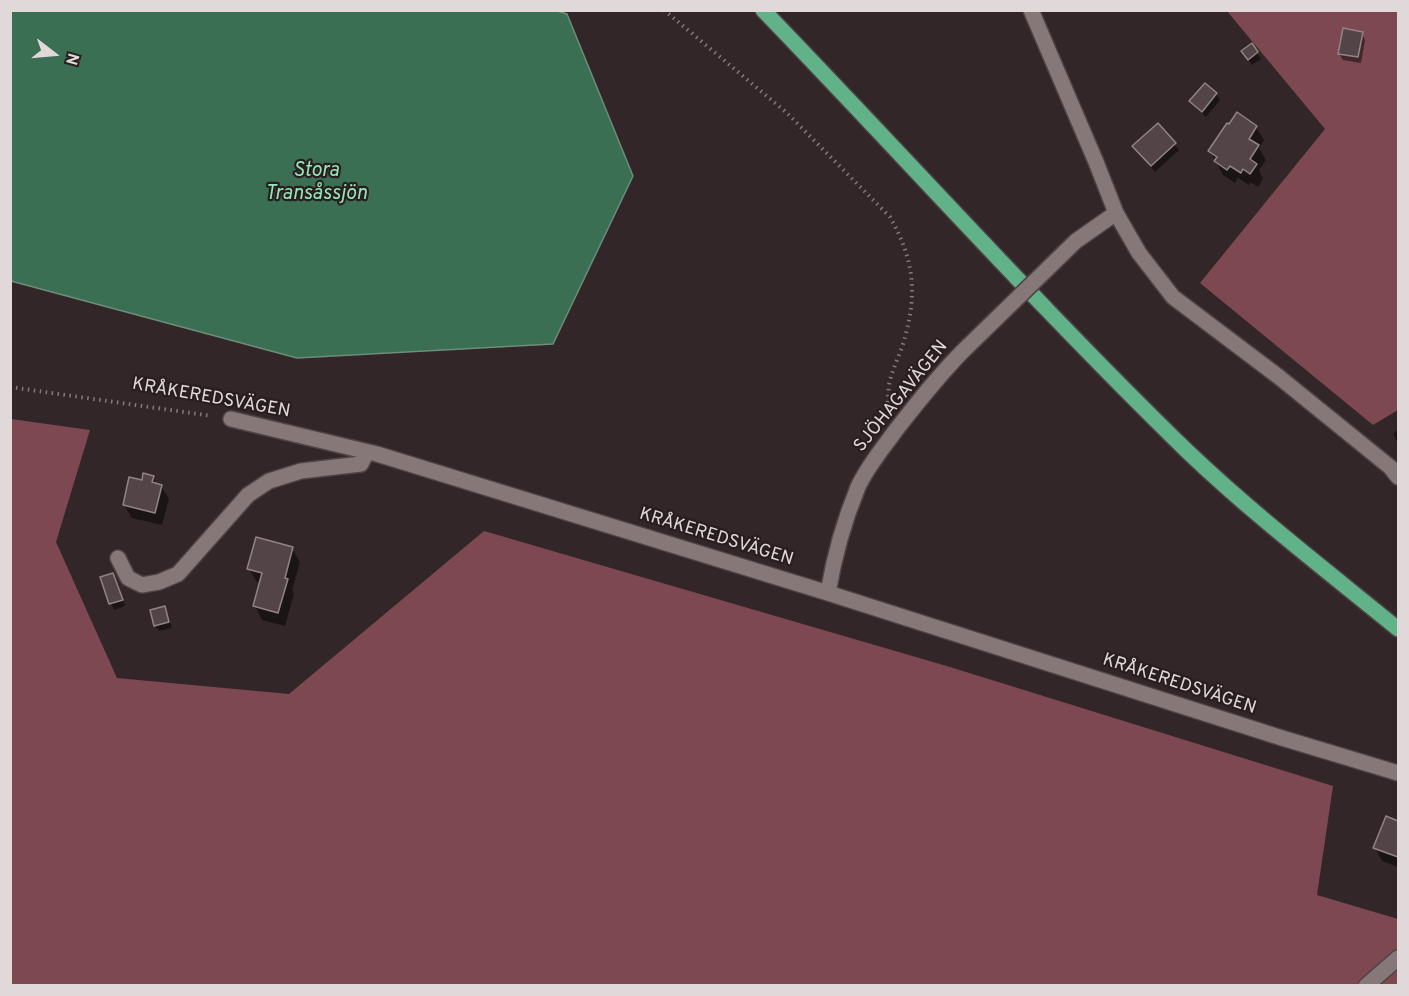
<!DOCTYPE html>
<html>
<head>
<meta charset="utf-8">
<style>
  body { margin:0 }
  #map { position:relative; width:1409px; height:996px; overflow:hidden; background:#332628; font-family:Overpass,sans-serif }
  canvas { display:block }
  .frame { position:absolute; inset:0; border:12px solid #e1d8d9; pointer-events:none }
  .north { position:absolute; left:24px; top:24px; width:60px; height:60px; -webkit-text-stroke:4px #291d1f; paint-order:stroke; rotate:106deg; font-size:16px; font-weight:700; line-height:24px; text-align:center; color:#e1d8d9 }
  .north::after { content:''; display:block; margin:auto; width:21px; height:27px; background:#e1d8d9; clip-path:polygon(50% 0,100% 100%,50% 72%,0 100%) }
</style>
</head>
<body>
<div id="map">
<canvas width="1409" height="996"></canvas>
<div class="frame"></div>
<div class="north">N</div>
</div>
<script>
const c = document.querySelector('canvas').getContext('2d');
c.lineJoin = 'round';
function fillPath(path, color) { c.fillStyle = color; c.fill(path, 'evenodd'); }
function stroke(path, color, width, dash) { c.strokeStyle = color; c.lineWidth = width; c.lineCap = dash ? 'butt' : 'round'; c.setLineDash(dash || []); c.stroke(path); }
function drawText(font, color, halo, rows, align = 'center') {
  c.font = font + ' Overpass,sans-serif'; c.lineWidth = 4.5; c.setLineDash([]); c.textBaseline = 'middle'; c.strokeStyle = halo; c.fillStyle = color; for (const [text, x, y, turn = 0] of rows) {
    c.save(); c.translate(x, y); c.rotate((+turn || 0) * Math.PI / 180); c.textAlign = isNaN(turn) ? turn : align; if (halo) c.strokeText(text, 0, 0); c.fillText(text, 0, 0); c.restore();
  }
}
const forest = new Path2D(`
  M1227 11H1398V410L1373 425 1200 283 1325 129Z
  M11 419 90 430 56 542 117 678 289 694 484 531 950 667 1333 786 1317 895 1398 919V986H11Z`);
const water = new Path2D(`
  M10 11H557L567 14 633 176 553 344 297 358 11 281Z`);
const shadow = new Path2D(`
  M1362 34 1365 40 1361 63 1343 60 1339 54Z
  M1252 46 1261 59 1252 65 1247 58Z
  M1205 85 1216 94 1220 100 1206 117 1195 107 1191 101Z
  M1158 125 1179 150 1155 172 1134 146Z
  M1256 127 1264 140 1259 148 1266 160 1259 170 1263 179 1258 187 1250 182 1249 185 1238 178 1235 183 1223 175 1210 151Z
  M1397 430 1398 432V443L1393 434Z
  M153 477 157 485 161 486 169 499 162 525 132 518 124 505Z
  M292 549 300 562 292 590 294 594 285 626 262 620 255 606 261 583 257 582 249 569Z
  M102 578 116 581 125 606 114 610Z
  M165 608 172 628 159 631 155 625Z
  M1387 818 1398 822V867L1382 861 1375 848Z`);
const building = new Path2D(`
  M1343 28 1363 32 1358 57 1338 54Z
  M1252 43 1258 52 1248 60 1241 51Z
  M1205 83 1217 93 1202 112 1189 101Z
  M1237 112 1257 126 1249 139 1259 145 1250 159 1257 164 1250 174 1243 169 1241 173 1230 166 1227 170 1214 161 1217 157 1208 151 1227 123 1229 124Z
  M1158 123 1176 143 1151 166 1132 146Z
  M143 473 154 476 152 482 162 485 155 513 123 505 129 477 142 480Z
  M256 537 293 547 285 578 288 579 278 613 253 606 262 573 247 569Z
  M113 573 123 600 109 604 100 577Z
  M165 606 169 622 154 626 150 610Z
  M1386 816 1398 821V857L1373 848Z`);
const path = new Path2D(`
  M664 10 787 113 890 217C913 258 918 290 905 337 901 353 892 369 889 385 888 393 888 401 887 408
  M10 387 212 416`);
const minor = new Path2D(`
  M1031 10 1096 162 1116 213 1139 253 1173 297 1279 377 1390 467 1398 477
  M1076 241 1116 213
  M231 419 377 454 828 593 1282 738 1398 773
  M118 558 128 578 142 585 159 582 178 574 248 495 269 481 301 471 361 464 367 452
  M828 593C834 557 844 521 858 487 867 467 883 448 896 430 918 402 939 375 964 350
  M1366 986 1398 958`);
const major = new Path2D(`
  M763 10C905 157 1041 309 1187 451 1254 515 1327 571 1398 629`);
const minorBridge = new Path2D(`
  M964 350 1076 241`);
const streetNames = [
  ["SJÖHAGAVÄGEN",902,397,-51],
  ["KRÅKEREDSVÄGEN",211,399,10],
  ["KRÅKEREDSVÄGEN",716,538,17],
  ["KRÅKEREDSVÄGEN",1179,685,18]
];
const waterNames = [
  ["Stora",316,172],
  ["Transåssjön",316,195]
];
fillPath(forest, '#7d4852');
fillPath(water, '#3a6f53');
stroke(water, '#6c8e7b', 1.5);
fillPath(shadow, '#0007');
fillPath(building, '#534547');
stroke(building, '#928385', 1.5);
stroke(minor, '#4e4345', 18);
stroke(major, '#4e4345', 18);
stroke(path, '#84797b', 4, [1.5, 4.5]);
stroke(minor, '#867779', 15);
stroke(major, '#61b189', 15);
stroke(minorBridge, '#4e4345', 18, []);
stroke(minorBridge, '#867779', 15);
drawText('18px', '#e1d8d9', '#291d1f', streetNames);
drawText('italic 20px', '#94e6b8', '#291d1f', waterNames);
</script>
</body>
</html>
